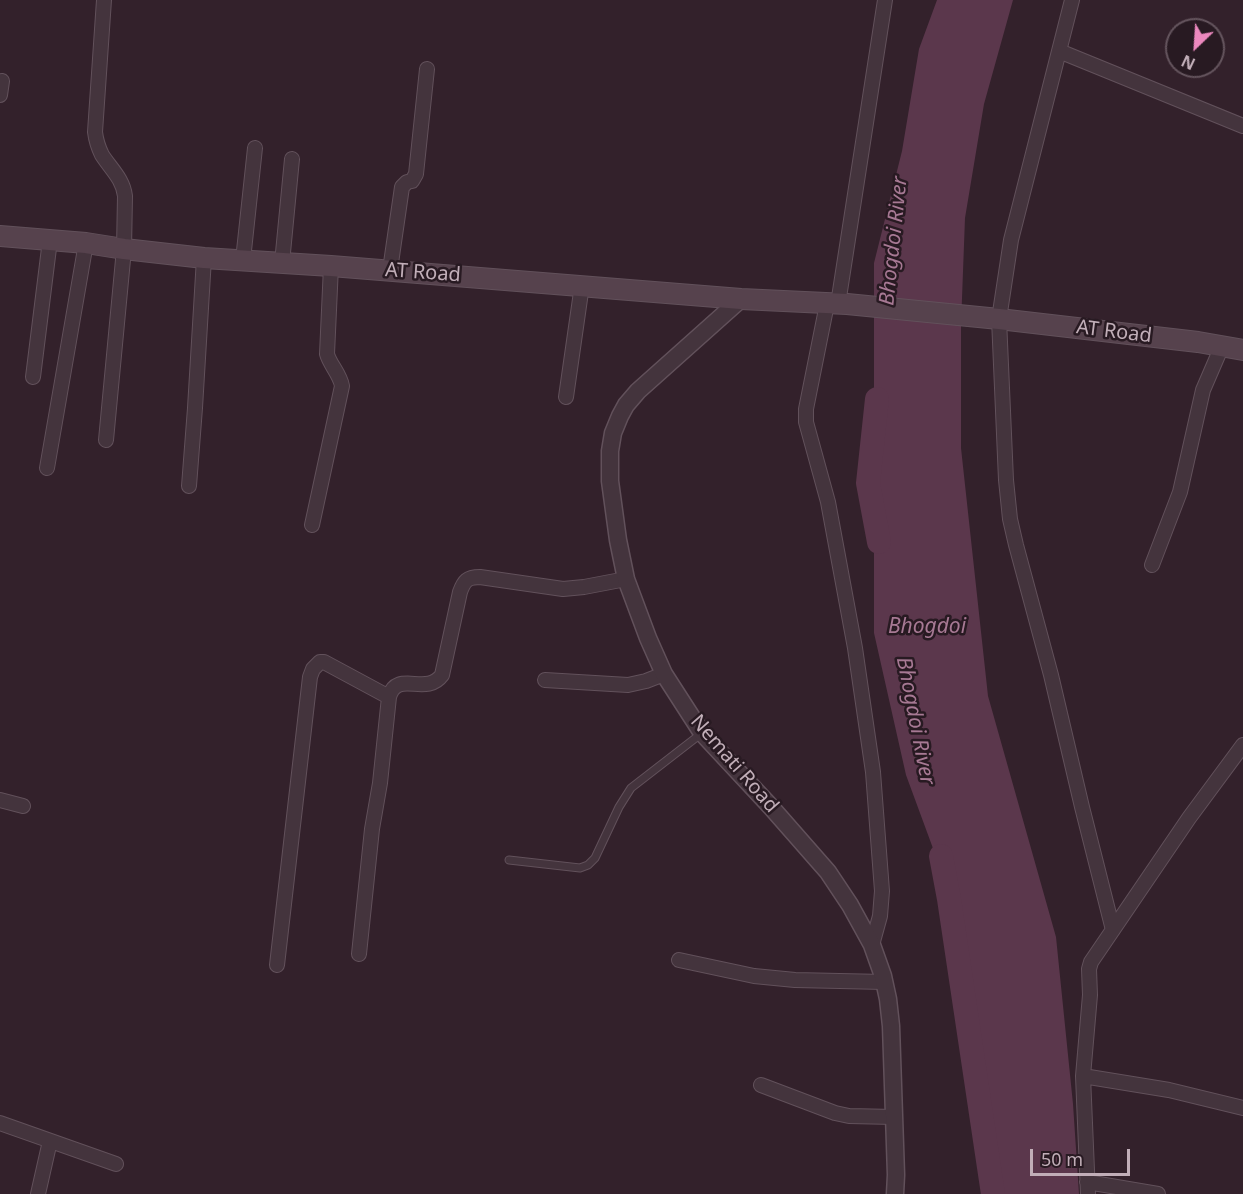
<!DOCTYPE html>
<html>
<head>
<meta charset="utf-8">
<style>
  body { margin:0 }
  #map { position:relative; width:1243px; height:1194px; overflow:hidden; background:#33212b; font-family:"Noto Sans",sans-serif }
  canvas { display:block }
  .north { position:absolute; left:1165px; top:18px; width:60px; height:60px; box-sizing:border-box; background:#281a22; border:2px solid #65555e; border-radius:50%; rotate:205deg; font-size:16px; font-weight:700; line-height:24px; text-align:center; color:#c1aeb8 }
  .north::after { content:''; display:block; margin:auto; width:21px; height:27px; background:#ec88be; clip-path:polygon(50% 0,100% 100%,50% 72%,0 100%) }
  .scale { position:absolute; left:1030px; top:1149px; width:100px; height:27px; box-sizing:border-box; border:3px solid #c1aeb8; border-top:0; padding-left:8px; font-size:18px; line-height:21px; white-space:nowrap; color:#c1aeb8; -webkit-text-stroke:4px #281a22; paint-order:stroke }
</style>
</head>
<body>
<div id="map">
<canvas width="1243" height="1194"></canvas>
<div class="north">N</div>
<div class="scale">50 m</div>
</div>
<script>
const c = document.querySelector('canvas').getContext('2d');
c.lineJoin = 'round';
function fillPath(path, color) { c.fillStyle = color; c.fill(path, 'evenodd'); }
function stroke(path, color, width, dash) { c.strokeStyle = color; c.lineWidth = width; c.lineCap = dash ? 'butt' : 'round'; c.setLineDash(dash || []); c.stroke(path); }
function drawText(font, color, halo, rows, align = 'center') {
  c.font = font + ' "Noto Sans",sans-serif'; c.lineWidth = 5; c.setLineDash([]); c.textBaseline = 'middle'; c.strokeStyle = halo; c.fillStyle = color; for (const [text, x, y, turn = 0] of rows) {
    c.save(); c.translate(x, y); c.rotate((+turn || 0) * Math.PI / 180); c.textAlign = isNaN(turn) ? turn : align; if (halo) c.strokeText(text, 0, 0); c.fillText(text, 0, 0); c.restore();
  }
}
const water = new Path2D(`
  M937 0H1013L984 104 965 218 961 325V448L988 696 1056 937 1073 1104 1079 1194H999L973 998 952 900 906 775 874 633V263L902 151 919 49Z`);
const river = new Path2D(`
  M877 399 868 483 879 542
  M941 856 949 899 993 1194`);
const service = new Path2D(`
  M509 860 580 868 588 865 595 858 619 807 631 788 702 733`);
const minor = new Path2D(`
  M104 0 95 132C96 140 98 147 102 155 111 169 123 179 125 196L124 249 106 440
  M1072 0 1011 240 999 319 1006 480 1010 519 1016 545 1051 675 1082 807 1113 930
  M1059 51 1243 126
  M0 95 2 81
  M243 260 255 148
  M282 263 292 159
  M390 270 402 187 407 182 412 181 416 174 427 69
  M827 304 806 409V422L828 502 855 648 873 772 882 891 880 916 872 945
  M838 304 885 0
  M33 377 50 240
  M566 397 582 285
  M47 468 86 243
  M189 486 195 408 204 258
  M312 525 342 386C340 374 330 365 327 354L331 266
  M1152 565 1180 492 1203 390 1222 346
  M545 680 628 685 646 681 664 674
  M0 800 23 806
  M359 954 372 829 380 783 389 697C397 669 426 697 442 675L460 592C464 581 467 577 480 577L563 589 584 587 626 579
  M679 960 754 976 795 980 884 982
  M277 965 310 677 313 669 320 662H324L389 697
  M1083 1076 1169 1090 1243 1108
  M761 1085 835 1113 849 1116 894 1117
  M0 1123 116 1164
  M1087 1182 1158 1194
  M38 1194 50 1141
  M1088 1194 1083 1076 1090 995 1089 969 1091 962 1189 818 1243 745`);
const tertiary = new Path2D(`
  M741 299 638 391 626 405 620 416 613 433 610 451V481L618 540 626 579 648 638 664 674 702 733 771 807 828 872 850 905 872 945 883 976 888 999 891 1026 896 1175 895 1194`);
const secondary = new Path2D(`
  M0 236 86 243 124 249 204 258 331 266 741 299 847 304 999 319 1198 342 1243 350`);
const streetNames = [
  ["AT Road",423,273,4],
  ["AT Road",1114,332,7],
  ["Nemati Road",734,764,49]
];
const waterNames = [
  ["Bhogdoi River",894,241,-84],
  ["Bhogdoi",927,627],
  ["Bhogdoi River",915,721,79]
];
fillPath(water, '#5b374c');
stroke(river, '#5b374c', 24);
stroke(service, '#62515b', 9);
stroke(minor, '#62515b', 16);
stroke(tertiary, '#62515b', 19);
stroke(secondary, '#62515b', 22);
stroke(service, '#44343d', 7);
stroke(minor, '#44343d', 14);
stroke(tertiary, '#44343d', 16);
stroke(secondary, '#56424d', 20);
drawText('20px', '#c1aeb8', '#281a22', streetNames);
drawText('italic 21px', '#a77994', '#281a22', waterNames);
</script>
</body>
</html>
